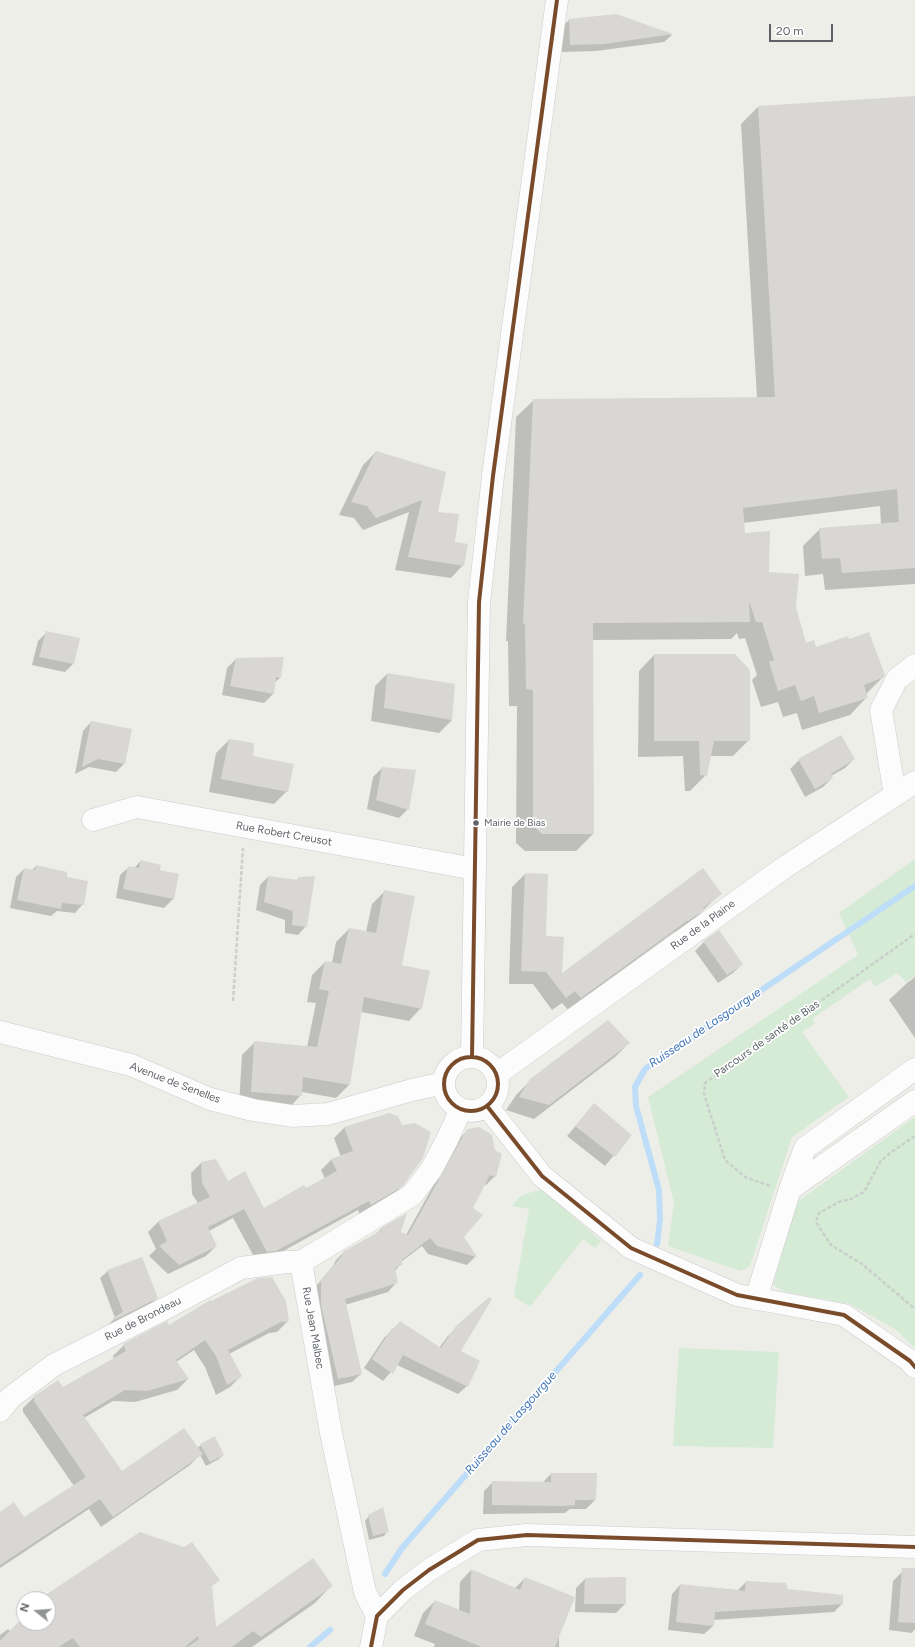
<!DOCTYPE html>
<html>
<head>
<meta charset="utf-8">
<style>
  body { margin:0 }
  #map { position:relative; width:915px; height:1647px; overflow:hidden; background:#eeeee9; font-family:Figtree,sans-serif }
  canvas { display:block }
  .north { position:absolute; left:16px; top:1591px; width:40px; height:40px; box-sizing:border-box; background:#fff; border:1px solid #bfc0c2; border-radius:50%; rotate:287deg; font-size:11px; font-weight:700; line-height:16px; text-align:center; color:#5e6267 }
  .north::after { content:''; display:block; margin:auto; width:14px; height:18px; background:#909394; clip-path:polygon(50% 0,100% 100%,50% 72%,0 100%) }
  .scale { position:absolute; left:769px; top:24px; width:64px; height:18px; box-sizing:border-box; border:2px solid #5e6267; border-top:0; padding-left:5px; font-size:12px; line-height:14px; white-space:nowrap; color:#5e6267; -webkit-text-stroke:3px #fff; paint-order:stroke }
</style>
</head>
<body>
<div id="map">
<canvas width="915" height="1647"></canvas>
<div class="north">N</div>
<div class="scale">20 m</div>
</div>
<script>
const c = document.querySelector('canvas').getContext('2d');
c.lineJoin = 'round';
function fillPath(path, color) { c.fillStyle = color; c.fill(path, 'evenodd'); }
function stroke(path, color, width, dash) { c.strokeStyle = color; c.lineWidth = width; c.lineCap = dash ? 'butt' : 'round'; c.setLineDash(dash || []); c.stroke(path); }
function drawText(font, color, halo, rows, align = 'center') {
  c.font = font + ' Figtree,sans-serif'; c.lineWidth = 3.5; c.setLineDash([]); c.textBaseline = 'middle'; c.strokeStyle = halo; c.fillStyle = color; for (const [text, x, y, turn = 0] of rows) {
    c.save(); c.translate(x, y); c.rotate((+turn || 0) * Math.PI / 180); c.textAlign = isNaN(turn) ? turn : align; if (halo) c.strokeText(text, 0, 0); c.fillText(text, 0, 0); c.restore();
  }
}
const green = new Path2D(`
  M915 859V976L906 982 897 973 875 987 870 979 812 1019 816 1023 802 1032 849 1097 792 1137 750 1266 740 1271 668 1246 674 1203 648 1097 858 955 839 913Z
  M915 1117V1348L895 1329 850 1304 786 1292 773 1285 794 1204Z
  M543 1190 601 1241 595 1248 583 1239 530 1307 514 1297 529 1209 512 1206C518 1194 530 1192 543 1190Z
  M679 1348 779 1352 773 1448 673 1446Z`);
const shadow = new Path2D(`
  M616 15 672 35 664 42 596 51 562 52 561 28 569 20Z
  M915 97V584L825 590 823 574 805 576 803 546 820 529 881 524 880 506 743 523 744 534 768 573 795 607 805 644 883 677 866 694 867 697 850 715 802 730 797 713 783 717 778 702 761 707 752 680 757 675 745 638 739 639 737 633 731 639 592 640 593 834 576 851H525L516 843 517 706H509L508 641H506L516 417 534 400 757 398 741 124 758 107Z
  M376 452 437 513 454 542 463 565 451 578 395 570 409 512 363 530 354 518 339 515 363 465Z
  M46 633 79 639 73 664 65 672 32 665 38 641Z
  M654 655 749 740 733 756H710L706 775 690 791H685L683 756 638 757 639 671Z
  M236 659 280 678 274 683 273 694 264 703 222 695 227 668Z
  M387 674 452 720 439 733 371 721 375 686Z
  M91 722 124 764 116 772 89 767 75 774 83 731Z
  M840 736 854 759 845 768 831 776 832 778 823 787 805 797 790 769 799 760Z
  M229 740 252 757 287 791 274 804 209 792 216 753Z
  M382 768 408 809 399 818 367 809 373 777Z
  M141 861 159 871 178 875 173 899 164 908 116 898 120 875 129 867 134 868Z
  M36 866 65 878 83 904 75 913 57 911 51 916 10 908 16 877 24 869 32 870Z
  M525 874 544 937 561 975 720 894 690 923 675 933 674 932 568 1010 562 1003 552 1010 533 984H509L512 887Z
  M268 877 295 881 299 878 306 926 298 935 285 933V920L256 910 260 885Z
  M385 891 401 966 421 1008 409 1021 361 1012 349 1085 336 1098 302 1092 301 1095 289 1108 239 1105 242 1055 255 1042 307 1047 316 1003 307 1002 312 975 325 962 332 963 336 942 349 929 366 932 372 904Z
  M718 932 742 964 733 973 718 983 695 951 704 942Z
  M915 977V1038L889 1000 907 983Z
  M629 1043 615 1057 534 1119 506 1110 517 1094 531 1080Z
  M594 1104 631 1135 605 1166 567 1136Z
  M389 1114 403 1185 392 1196 360 1215 358 1210 265 1261 257 1262 233 1218 209 1231 216 1246 206 1256 168 1274 149 1256 156 1249 148 1232 158 1222 198 1203 192 1194 191 1173 201 1163 216 1160 228 1182 263 1209 325 1179 321 1170 331 1160 341 1157 334 1138 344 1128Z
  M468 1130 495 1176 486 1185 484 1184 472 1208 463 1237 475 1257 467 1265 428 1254 422 1246 401 1262V1264L395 1271 396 1283 388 1292 345 1305 361 1374 352 1382 330 1387 313 1290 333 1266 336 1260 344 1252 376 1234 381 1229 405 1215 399 1233 406 1235 459 1139Z
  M108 1271 157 1298 149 1305 106 1327 115 1318 100 1278Z
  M288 1321 277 1332 269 1333 229 1354 241 1376 230 1387 216 1395 205 1367 194 1350 176 1362 188 1379 177 1390 135 1402 113 1401 84 1418 121 1472 197 1448 201 1445 223 1455 219 1459 206 1466 200 1455 190 1465 101 1527 89 1509 0 1568V1513L24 1519 74 1486 23 1412V1408L35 1396 63 1388 114 1359 113 1356 124 1345 168 1327Z
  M400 1322 439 1348 448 1336 457 1327 459 1351 467 1386 458 1394 397 1365 383 1381 364 1368 384 1338Z
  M551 1474 595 1500 586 1509H570L565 1513 483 1514 484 1491 493 1482 542 1483Z
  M369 1516 388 1531 384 1536 369 1540 365 1521Z
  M471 1570 515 1588 525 1578 559 1634V1647H434L435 1644 414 1636 423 1613 435 1601 459 1611 460 1582Z
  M902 1572 915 1573V1629L912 1633 889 1630 893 1581Z
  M625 1578V1604L616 1613 575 1612 576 1588 585 1579Z
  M746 1582 787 1590 842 1604 834 1612 713 1620V1626L704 1634 668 1630 672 1594 680 1585 738 1590Z
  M331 1586 315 1603 252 1647H0V1635L8 1629 10 1631 24 1617V1623H48V1599H42L211 1587 215 1629Z`);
const stream = new Path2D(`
  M657 1244 660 1220 659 1190 636 1106 635 1087 645 1069 915 886
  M385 1574 402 1548 640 1275
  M310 1647 330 1630`);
const building = new Path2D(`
  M616 14 673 34 604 44 570 45 569 19Z
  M915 96V568L842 573 840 558 822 559 819 528 899 522 897 489 743 508 745 533 770 531 769 572 799 574 796 607 806 643 814 640 816 647 848 636 849 639 869 632 885 675 884 677 864 685 868 698 819 713 814 696 801 701 795 685 778 691 769 662 774 660 762 622H756L749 601 750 622 593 623 594 834H542L533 826V690L526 689 525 624H523L533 399 775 397 758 106Z
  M376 451 446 472 438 512 459 514 455 542 468 544 464 566 408 557 422 500 376 518 367 506 351 502Z
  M46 631 80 638 74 664 39 657Z
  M654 654H735L750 670V741H714L707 776 700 775 699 741H654Z
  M284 657 281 678 276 677 274 694 230 686 236 658Z
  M387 673 455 684 452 720 384 708Z
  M91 721 132 729 125 764 98 759 82 767Z
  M841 735 855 759 831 774 833 778 815 789 798 759Z
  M229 739 254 743 253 756 294 764 288 792 221 779Z
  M382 767 416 770 409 810 376 800Z
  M141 860 161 865 160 870 179 874 174 899 123 889 128 866 139 868Z
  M36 865 67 872V877L88 881 84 905 62 903 61 909 17 900 24 868 35 870Z
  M703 868 722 894 703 908 704 910 688 921V920L581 998 575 991 566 998 546 972 521 971 525 873 548 874 546 936 564 937 562 973Z
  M268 876 298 880V877L315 876 307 927 292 925 293 911 264 902Z
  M384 890 415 896 402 965 430 971 422 1009 364 997 350 1085 303 1077 302 1096 251 1092 254 1041 317 1047 329 991 319 989 325 961 341 964 349 928 376 933Z
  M719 930 743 964 727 975 703 941Z
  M608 1020 630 1043 549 1105 519 1097 530 1079Z
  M594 1103 632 1135 615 1157 575 1126Z
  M389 1113 398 1116 402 1125 415 1123 431 1132 423 1158 403 1186 371 1205 369 1201 276 1251 267 1252 244 1209 208 1227 217 1246 179 1265 159 1246 167 1241 158 1221 210 1197 202 1183 201 1162 216 1159 228 1181 245 1171 264 1208 304 1185 306 1188 337 1171 331 1159 353 1151 344 1127Z
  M479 1127 492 1135 495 1150 502 1154 496 1177 490 1175 473 1208 483 1215 464 1237 477 1257 437 1246 430 1238 402 1260V1265L395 1268 398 1283 345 1299 362 1374 338 1379 321 1305V1281L341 1257 344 1251 382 1230 381 1228 407 1213 401 1232 408 1235 467 1129Z
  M142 1257 158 1298 114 1320 113 1318 123 1312 107 1270Z
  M272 1277 286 1301 289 1321 281 1322 228 1350 242 1376 227 1385 216 1356 205 1340 176 1360 189 1379 147 1391 125 1390 83 1415 122 1471 184 1428 203 1454 113 1517 100 1499 0 1565V1512L14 1502 24 1517 86 1477 34 1401V1396L58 1380 63 1387 126 1351 123 1344 167 1321 169 1325 210 1300 211 1301 258 1278Z
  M489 1297 492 1299 461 1351 480 1361 468 1387 403 1355 393 1374 372 1359 392 1328 394 1329 400 1321 441 1348 456 1326Z
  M215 1436 224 1455 210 1462 200 1444Z
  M551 1473H597L596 1500H575V1505L562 1506 492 1505V1481L551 1482Z
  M383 1507 389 1532 373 1536 368 1515Z
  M140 1532 184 1547 192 1542 220 1580 212 1586 216 1627 313 1558 333 1586 261 1637 253 1631 232 1647H188L199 1639 198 1636 185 1647H80L73 1638 58 1647H0V1641L24 1616V1623H48V1599H41L44 1596Z
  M902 1568H915V1623L898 1622Z
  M471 1569 520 1590 525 1577 575 1597 555 1647H482L425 1624 435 1600 470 1614Z
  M617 1577H626V1604H584L585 1578Z
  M746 1581 786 1583 788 1589 843 1595V1604L715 1612 714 1626 676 1622 680 1584 745 1591Z`);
const path = new Path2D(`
  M233 1001 243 848
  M915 1136 890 1153 880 1162 864 1192 851 1199 841 1201 819 1213 816 1222 831 1245 862 1264 915 1309
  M770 1186 745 1177 725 1160 704 1094 705 1083 915 934`);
const minor = new Path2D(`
  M895 795 881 710 897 679 915 665
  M93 820 137 807 475 869
  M0 1032 131 1065 210 1099 253 1110 292 1116 328 1114 412 1090 444 1083
  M472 1057 479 602 493 476 557 0
  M444 1084a27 27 0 1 1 54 0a27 27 0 1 1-54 0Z
  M497 1074 785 867 915 782
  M487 1106 542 1176 631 1248 737 1295 844 1315 910 1361 915 1367
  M790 1189 805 1148 915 1069
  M301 1262 331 1433 365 1592 377 1616
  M301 1262 412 1195 431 1170 447 1140 461 1109
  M756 1299 790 1189 915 1101
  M0 1411 10 1398 54 1365 168 1307 241 1268 287 1262H301
  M377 1616 403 1590 429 1570 478 1540 527 1535 915 1547
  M371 1647 377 1616`);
const bus1 = new Path2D(`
  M472 1057 479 602 493 476 557 0
  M444 1084a27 27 0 1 1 54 0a27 27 0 1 1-54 0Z
  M487 1106 542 1176 631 1248 737 1295 844 1315 910 1361 915 1367
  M371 1647 377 1616 403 1590 429 1570 478 1540 527 1535 915 1547`);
const markers = [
  [476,823,3.5,"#5e6267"]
];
const busNames = [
  ["Mairie de Bias",484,823]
];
const streetNames = [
  ["Rue Robert Creusot",284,834,10],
  ["Rue de la Plaine",703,925,-36],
  ["Parcours de santé de Bias",767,1039,-35],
  ["Avenue de Senelles",175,1083,21],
  ["Rue de Brondeau",143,1319,-27],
  ["Rue Jean Malbec",313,1328,80]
];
const waterNames = [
  ["Ruisseau de Lasgourgue",705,1028,-34],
  ["Ruisseau de Lasgourgue",511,1423,-49]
];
fillPath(green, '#d6ebd5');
fillPath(shadow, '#0003');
stroke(stream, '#bdddf8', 6);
fillPath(building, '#d8d7d4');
stroke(minor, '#cbcbcb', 23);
stroke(path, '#c9cfcb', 2.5, [4, 2]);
stroke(minor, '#fcfcfc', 22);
stroke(bus1, '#7a4b2a', 4);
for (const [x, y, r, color] of markers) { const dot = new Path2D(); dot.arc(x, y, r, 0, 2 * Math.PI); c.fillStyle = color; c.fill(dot); stroke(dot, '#fff', 1.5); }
drawText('10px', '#5e6267', '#fff', busNames, 'left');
drawText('11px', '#5e6267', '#fff', streetNames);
drawText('italic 12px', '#3e74b8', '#fff', waterNames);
</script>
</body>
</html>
